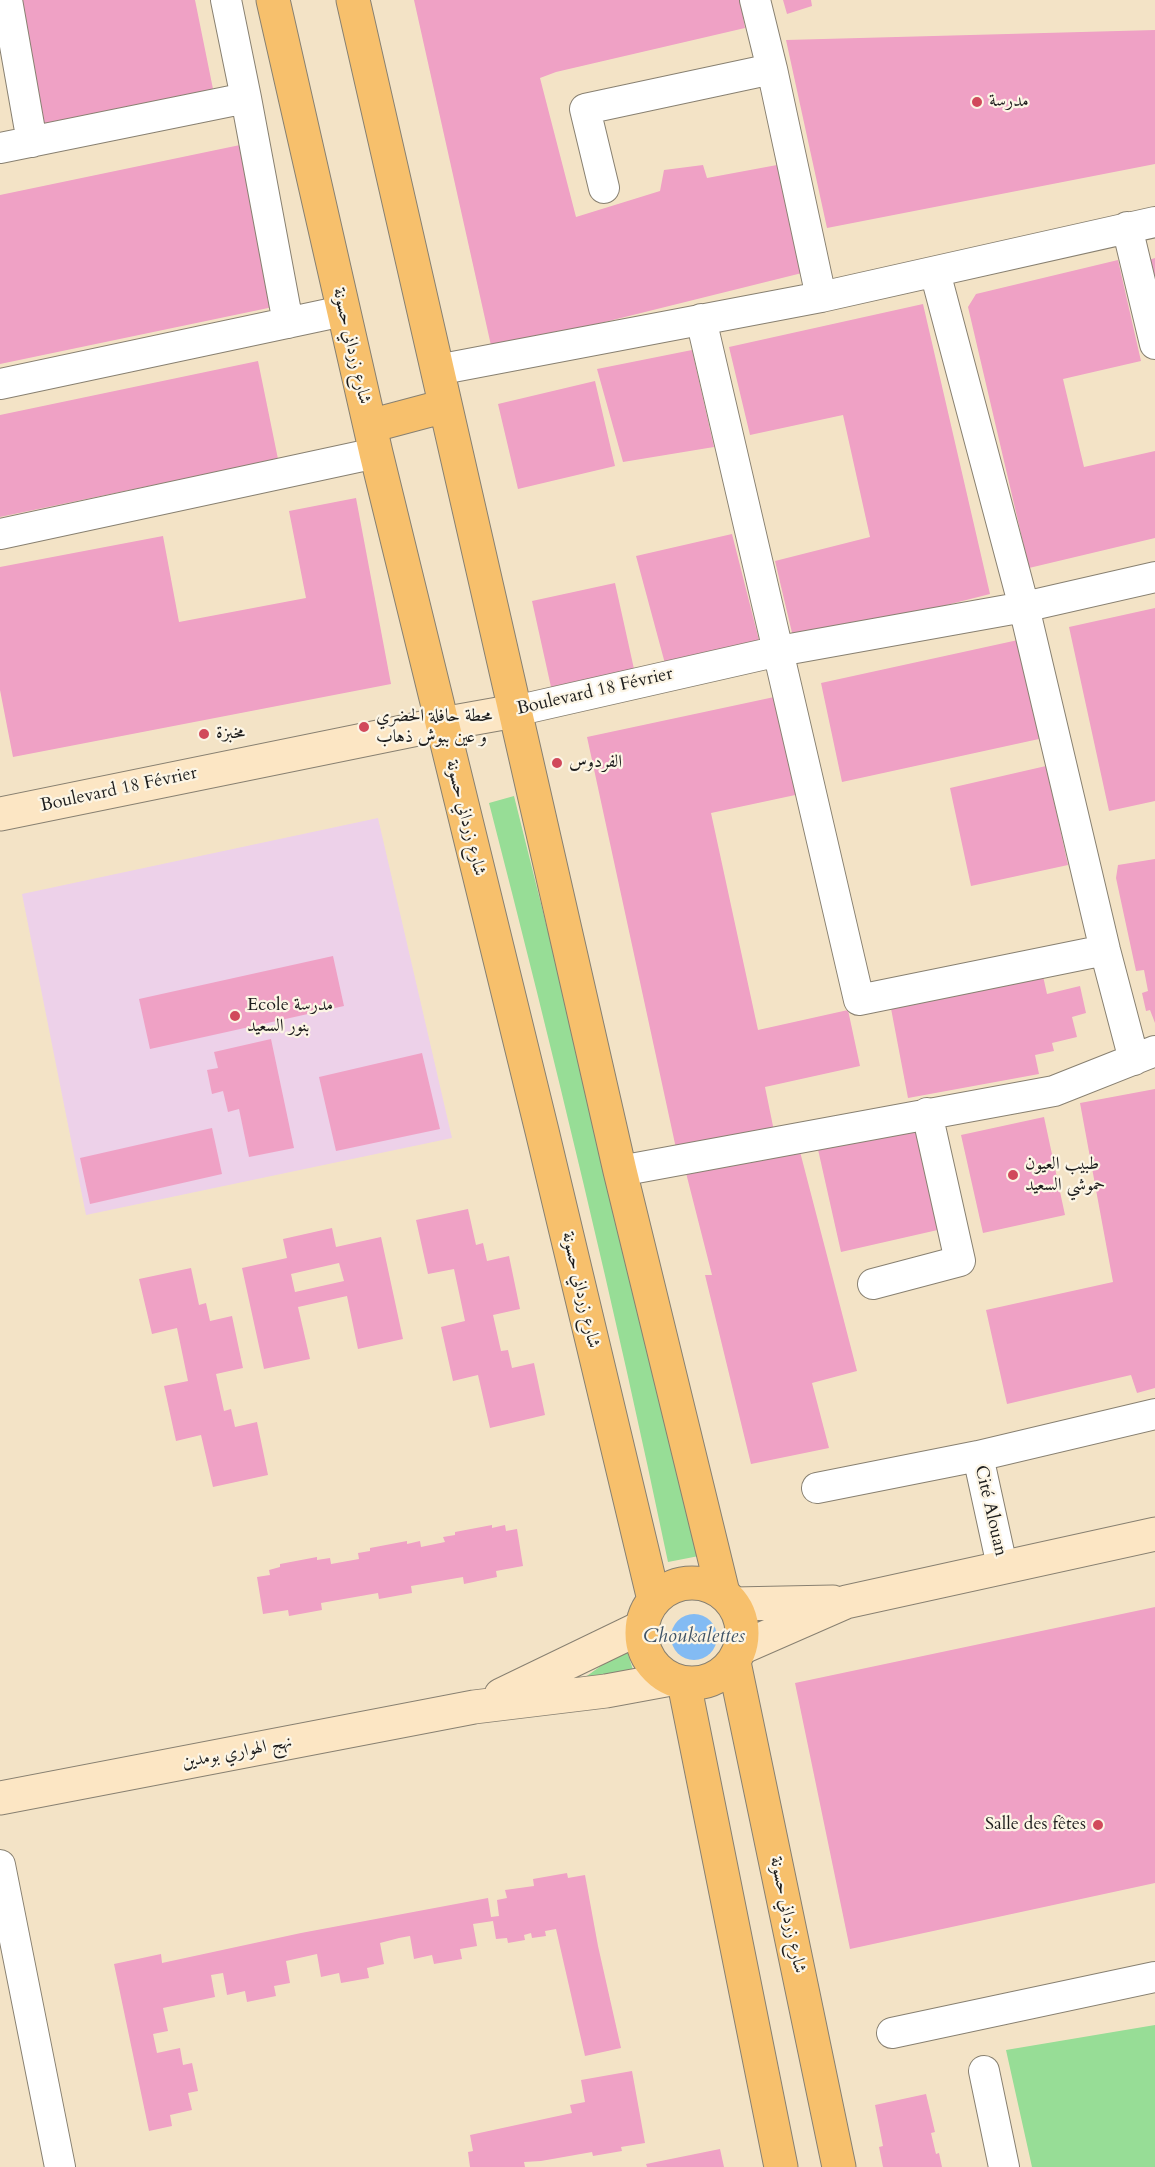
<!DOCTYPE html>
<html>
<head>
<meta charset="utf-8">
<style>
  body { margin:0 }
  canvas { display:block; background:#f3e3c6 }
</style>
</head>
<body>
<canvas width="1155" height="2167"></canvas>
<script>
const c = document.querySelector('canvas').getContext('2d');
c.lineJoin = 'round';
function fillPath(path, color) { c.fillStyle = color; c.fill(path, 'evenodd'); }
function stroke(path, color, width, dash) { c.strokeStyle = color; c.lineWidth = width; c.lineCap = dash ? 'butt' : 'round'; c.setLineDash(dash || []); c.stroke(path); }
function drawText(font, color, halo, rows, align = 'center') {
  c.font = font + ' Cardo,Amiri,serif'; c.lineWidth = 4.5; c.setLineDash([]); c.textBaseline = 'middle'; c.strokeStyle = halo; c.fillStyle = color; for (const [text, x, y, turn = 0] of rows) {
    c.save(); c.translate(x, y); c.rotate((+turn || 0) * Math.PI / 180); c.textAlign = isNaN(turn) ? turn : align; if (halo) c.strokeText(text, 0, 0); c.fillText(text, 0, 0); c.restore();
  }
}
const built = new Path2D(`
  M378 818 452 1138 86 1215 22 894Z`);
const green = new Path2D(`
  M514 796 704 1555 668 1562C615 1307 554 1055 489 803Z
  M626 1648 635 1676 584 1678Z
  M1155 2025V2167H1032L1006 2050Z`);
const water = new Path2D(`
  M671 1637a23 23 0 1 1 46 0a23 23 0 1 1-46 0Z`);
const building = new Path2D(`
  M16 0H195L213 89 42 125Z
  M414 0H740L745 28 556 72 540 78 576 217 660 191 664 170 703 165 707 178 777 165 802 273 492 350Z
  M783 0H811L812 6 787 14Z
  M1155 30V164L827 228 786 40Z
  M240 145 273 307 0 364V195Z
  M1155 258V299L1145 261Z
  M1118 260 1141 361 1063 379 1084 467 1155 451V538L1029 568 968 307 976 294Z
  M923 304 990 594 895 618 793 637 775 561 870 537 843 415 750 435 729 347Z
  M692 350 714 447 623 462 597 369Z
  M258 361 278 459 0 517V415Z
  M595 381 615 466 518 489 498 404Z
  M356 498 391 684 13 757 0 690V567L163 536 179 622 306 598 289 511Z
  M732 534 761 648 667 671 636 556Z
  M615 583 634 669 551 687 532 601Z
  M1155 608V801L1109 811 1069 627Z
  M1018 640 1039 739 842 782 821 683Z
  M779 696 800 794 711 813 758 1030 848 1010 860 1066 765 1087 774 1131 677 1153 587 737Z
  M1046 766 1068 865 971 886 950 788Z
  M1155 859V1023L1150 1010 1146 1011 1142 993 1148 991 1144 970 1136 971 1116 878 1118 865Z
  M333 956 344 1006 150 1049 139 999Z
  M1041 967 1047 994 1080 986 1086 1013 1072 1017 1077 1037 1052 1043 1054 1051 1035 1055 1039 1074 908 1098 889 998Z
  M271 1039 294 1148 249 1157 239 1109 228 1112 223 1091 212 1094 207 1070 218 1068 214 1052Z
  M422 1053 440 1129 336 1151 319 1077Z
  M1155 1089V1388L1137 1393 1131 1375 1007 1404 986 1310 1113 1282 1080 1103Z
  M1044 1117 1065 1215 983 1233 961 1135Z
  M917 1122 942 1229 841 1252 817 1145Z
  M212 1128 222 1174 90 1204 80 1158Z
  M798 1144 857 1371 812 1383 829 1448 751 1464 705 1275H712L685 1169Z
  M468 1209 476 1245 483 1243 487 1261 509 1256 520 1309 493 1315 501 1351 508 1350 512 1368 534 1363 545 1415 490 1428 478 1375 453 1381 441 1327 465 1321 454 1269 428 1274 416 1220Z
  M332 1228 336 1247 381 1237 403 1339 358 1349 347 1296 298 1307 310 1359 264 1369 242 1268 287 1258 283 1239ZM339 1263 344 1281 295 1292 291 1274Z
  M191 1268 199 1305 206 1303 210 1321 232 1316 243 1368 216 1374 224 1411 231 1409 235 1427 257 1422 268 1475 213 1487 201 1435 176 1441 164 1386 188 1381 177 1328 152 1334 139 1279Z
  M492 1525V1528L505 1525 506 1531 517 1529 523 1566 496 1571 497 1577 464 1584 463 1577 411 1586 412 1593 379 1599 378 1593 321 1603 322 1610 289 1616 288 1610 263 1614 257 1577 270 1575 269 1570 280 1567V1564L317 1557V1560L330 1558 331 1564 359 1559 358 1553 370 1551V1548L407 1541V1544L420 1541 421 1547 445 1542 443 1537 455 1535V1532Z
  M1155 1607V1883L850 1949 795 1683Z
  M567 1873 568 1878 585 1875 598 1946 621 2048 585 2056 556 1929 545 1931 546 1936 532 1938 531 1933 524 1935 525 1940 508 1943 507 1938 496 1939 493 1921 473 1924 477 1946 460 1949 462 1959 434 1964 432 1955 414 1959 410 1936 399 1938 380 1943 384 1964 367 1968 369 1978 341 1983 339 1973 321 1977 317 1954 286 1961 290 1983 274 1986 276 1996 247 2002 245 1991 227 1995 223 1973 211 1975 215 1997 163 2008 168 2031 153 2034 157 2053 180 2048 183 2065 192 2063 198 2091 188 2093 192 2110 170 2115 172 2126 149 2131 114 1964 161 1954 162 1963 301 1933 488 1898 491 1917 499 1916 497 1900 507 1898 505 1890 534 1886 533 1879Z
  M632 2071 645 2143 621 2147 622 2151 593 2156 592 2152 541 2161 524 2162 525 2167H470L468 2152 473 2151 470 2135 572 2113 570 2105 585 2102 581 2080Z
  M926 2094 935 2132 931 2133 936 2154 939 2153 942 2167H883L879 2147 883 2146 875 2105Z
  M720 2149 724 2167H647L646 2164Z`);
const minor = new Path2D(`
  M7 0 32 142
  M755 0 772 69 821 297
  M246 98 288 323
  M0 148 246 98 226 0
  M604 188 585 109 772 69
  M1127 227 1155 344
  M935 272 1024 607 1105 950 1134 1060
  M701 319 859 1000 1105 950
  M437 370 821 297 1155 222
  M0 384 343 311
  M0 534 376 453
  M515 711 779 651 1024 607 1155 577
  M620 1171 1054 1091 1155 1051
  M873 1284 960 1261 927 1113
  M978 1456 1002 1566
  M817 1488 978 1456 1155 1414
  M0 1865 60 2167
  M892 2033 1155 1977
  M984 2071 1004 2167`);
const secondary = new Path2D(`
  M0 814 442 724 515 711
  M734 1604 833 1602
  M741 1648 846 1602 1155 1534
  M501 1695 642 1627
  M0 1798 474 1707 606 1691 671 1679`);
const primary = new Path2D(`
  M273 0 376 453 542 1131 654 1600
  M353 0 620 1171 723 1593
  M370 426 445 406
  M642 1633a50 50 0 1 1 100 0a50 50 0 1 1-100 0Z
  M734 1662 839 2167
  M684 1683 781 2167`);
const markers = [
  [977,102,6,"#d1495b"],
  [364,727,6,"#d1495b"],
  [204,734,6,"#d1495b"],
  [557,763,6,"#d1495b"],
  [235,1016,6,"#d1495b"],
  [1013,1175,6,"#d1495b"],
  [1098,1825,6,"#d1495b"]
];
const poiNames = [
  ["مدرسة",989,102],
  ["محطة حافلة الحضري",376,717],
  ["و عين ببوش ذهاب",376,738],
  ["مخبزة",216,734],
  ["الفردوس",569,763],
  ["Ecole مدرسة",247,1006],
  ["بنور السعيد",247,1027],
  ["طبيب العيون",1025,1165],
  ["حموشي السعيد",1025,1186],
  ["Salle des fêtes",1086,1825,"right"]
];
const streetNames = [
  ["شارع زرداني حسونة",351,346,77],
  ["Boulevard 18 Février",595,692,-13],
  ["Boulevard 18 Février",119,790,-12],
  ["شارع زرداني حسونة",465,818,76],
  ["شارع زرداني حسونة",580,1290,77],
  ["Cité Alouan",990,1511,77],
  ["نهج الهواري بومدين",237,1753,-11],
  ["شارع زرداني حسونة",787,1915,78]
];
const waterNames = [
  ["Choukalettes",694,1637]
];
fillPath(built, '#edd1e9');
fillPath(green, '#97dd96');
fillPath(water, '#83bbf3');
fillPath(building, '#efa1c5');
stroke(minor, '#888071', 32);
stroke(secondary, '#888071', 35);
stroke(primary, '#888071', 35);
stroke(minor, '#fff', 30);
stroke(secondary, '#fce6c4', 33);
stroke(primary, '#f7c06c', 33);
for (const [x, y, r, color] of markers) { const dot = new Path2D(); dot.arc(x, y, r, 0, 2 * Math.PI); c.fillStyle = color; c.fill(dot); stroke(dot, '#fcf5e5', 2); }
drawText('18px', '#1c1c1c', '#fcf5e5', poiNames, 'left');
drawText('18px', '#1c1c1c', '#fcf5e5', streetNames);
drawText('italic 20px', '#405467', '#fcf5e5', waterNames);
</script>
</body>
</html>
